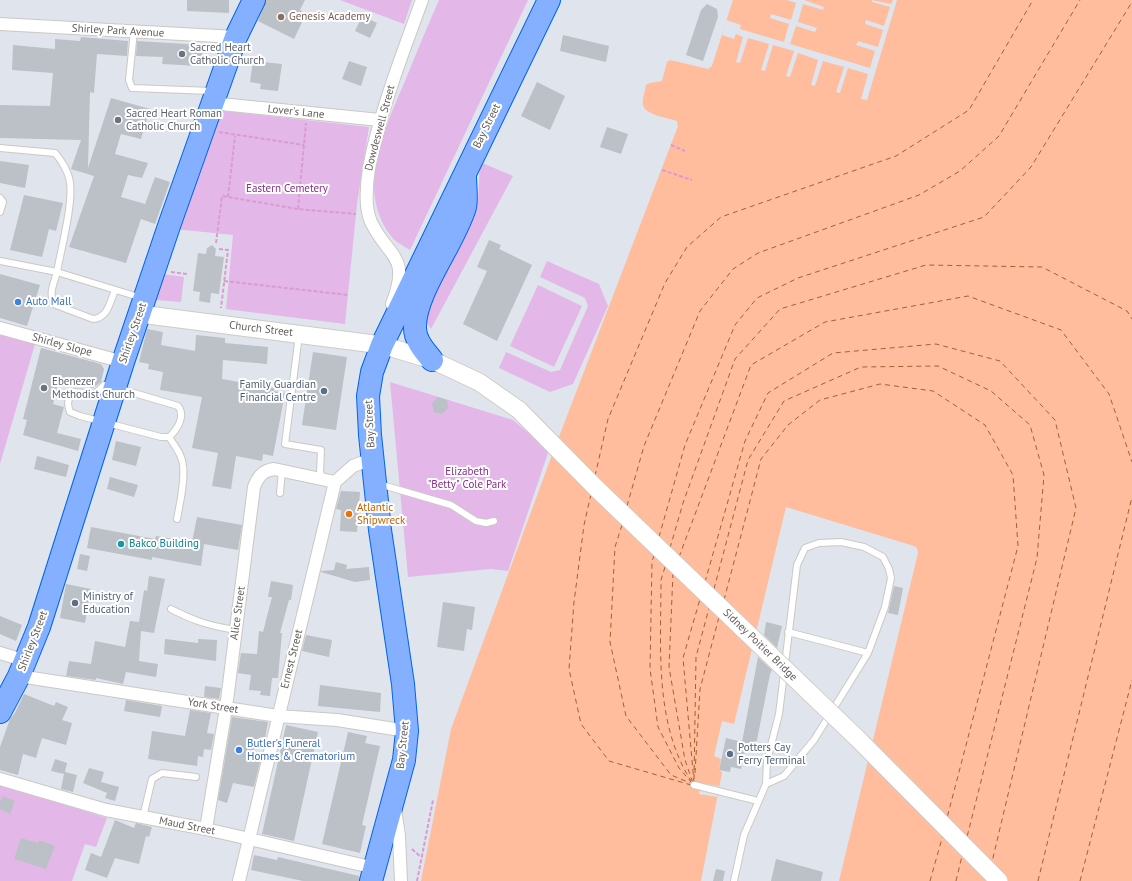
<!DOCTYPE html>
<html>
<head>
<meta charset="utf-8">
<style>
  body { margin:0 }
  canvas { display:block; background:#dfe4ed }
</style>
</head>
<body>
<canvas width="1132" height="881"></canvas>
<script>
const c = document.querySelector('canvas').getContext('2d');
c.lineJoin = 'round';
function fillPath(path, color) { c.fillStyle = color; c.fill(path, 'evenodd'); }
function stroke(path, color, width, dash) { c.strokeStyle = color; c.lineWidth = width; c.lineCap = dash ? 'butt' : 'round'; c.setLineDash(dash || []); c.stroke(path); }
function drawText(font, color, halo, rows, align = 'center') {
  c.font = font + ' "PT Sans",sans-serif'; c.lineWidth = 4; c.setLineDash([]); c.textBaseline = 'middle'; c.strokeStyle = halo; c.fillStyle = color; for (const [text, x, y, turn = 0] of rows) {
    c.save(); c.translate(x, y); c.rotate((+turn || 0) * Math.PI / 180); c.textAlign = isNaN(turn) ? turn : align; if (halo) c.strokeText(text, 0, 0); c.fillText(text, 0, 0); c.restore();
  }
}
const green = new Path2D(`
  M340 0H412L404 24Z
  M439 0H528L410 250C404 246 395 242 391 236 355 188 385 128 405 81 416 54 427 27 439 0Z
  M215 110 369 127 357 204 345 324 226 309 233 235 175 229Z
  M480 162 513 176 431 329 422 315 478 200Z
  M547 261 599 284 608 306 573 384 550 392 499 368 506 352 551 372 560 370 588 306 585 298 540 277Z
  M163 274 184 277 181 302 156 300Z
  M538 285 582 306 554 367 510 346Z
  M0 334 35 344 0 464Z
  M390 382 513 420 549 450 508 571 491 569 408 577Z
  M0 784 107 818 96 847 85 844 72 881H0Z`);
const water = new Path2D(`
  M733 0H1132V881H839L918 553 917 548 914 546 786 507 734 724 722 721 714 756 721 759 719 769 722 773 701 881H421L451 729 552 455 678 126 677 121C669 118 645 115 643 105 642 99 645 91 646 85L650 83 662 81 667 62 670 60 708 69 712 66Z`);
const pier = new Path2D(`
  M787 0H804L824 7 823 10 803 4 798 22 817 28 815 32 796 26 790 44 870 68 875 51 856 45 858 41 878 47 883 30 865 24 866 20 884 26 890 7 872 2V0L891 4 893 0H897L867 100 861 99 868 74 848 68 840 93 836 92 844 67 823 61 815 86 811 85 818 60 798 53 790 77 786 76 794 51 773 45 765 71 761 70 769 44 748 38 740 63 736 62 743 37 736 34 734 39 722 35 726 20 741 25 740 29 784 42 789 24 770 18 771 14 791 20 796 3Z
  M701 783 719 786 717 797 699 794Z`);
const ferry = new Path2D(`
  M595 476 608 419 665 283 687 247 721 217 896 156 969 110 1033 0
  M591 494 584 525 574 602 569 669 581 724 609 761 691 785
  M627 506 644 446 700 311 733 269 758 253 919 195 960 171 999 136 1080 0
  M622 525 615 547 610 642 626 716 671 775 690 783
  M659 537 685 445 735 325 757 298 798 278 984 217 1031 167 1132 2
  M670 548 683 503 735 359 780 309 926 265 1042 267 1127 311 1132 319
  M654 555 652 562 650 669 658 727 679 768 692 783
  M679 557 751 365 825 322 968 296 1061 330 1109 394 1132 462
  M665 567 661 580C661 648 654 722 691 781
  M673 573 669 667 685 760 693 783
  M705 582 745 441 768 393 833 353 936 344 1000 361 1055 420 1076 508 992 862
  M714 589 748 460 784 401 861 367 938 366 991 391 1030 425 1044 475 1037 558 967 837
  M724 600 761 459 788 425 820 400 880 384 933 391 985 425 1013 475 1018 546 947 818
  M695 773 700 689 719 617
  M694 779 696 657 709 608
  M694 783 683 658 700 599
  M930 881 943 835
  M956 881 962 856
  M1038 881 1132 497
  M1080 881 1132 680`);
const building = new Path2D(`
  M187 0H229V13L187 11Z
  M266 0H305L300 10 306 14 294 39 258 21Z
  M707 4 717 9 718 17 703 61 686 55 701 10Z
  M362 16 377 23 370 38 355 31Z
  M563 35 609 46 606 62 560 51Z
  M81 37 128 41 127 56 97 54 94 93 90 92 88 168 111 98 150 109 141 139 121 134 115 154 148 163 142 178 128 175 121 197 145 204 155 177 170 182 155 224 141 219 126 263 69 247 94 176 71 169 81 140 0 138V105L50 106 53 73 12 70 13 45 55 49V39L80 41Z
  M137 41 203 45 201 66 162 64 163 57 136 56Z
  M253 61 282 64 278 91 260 89 261 84 250 82Z
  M349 61 367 67 361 86 342 79Z
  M537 82 565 96 550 130 521 116Z
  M607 127 628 134 621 154 600 147Z
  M0 161 29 165 25 188 0 183Z
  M24 195 63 203 56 231 49 229 42 257 10 250Z
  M489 240 501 245 499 249 532 265 497 341 463 324 487 271 477 267Z
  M212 245 216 249 215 256 224 257 219 294 211 293 210 303 199 301 200 292 193 291 198 253 206 254 207 248Z
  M0 274 40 285 27 326 0 318Z
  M147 329 163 332 161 345 195 351 196 335 225 338V343L268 347 267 364 223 360 222 379 274 388V391L285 393 273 456 263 454 262 461 236 456 231 489 212 486 218 453 192 448 202 397 160 390 163 372 148 369 149 364 139 362Z
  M41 348 101 364 104 369 101 382 93 388 59 379 53 404 64 407 57 433 81 439 78 451 23 435 27 420 23 419Z
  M313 352 347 357 336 430 302 425Z
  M438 397 447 400 448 408 442 414 434 412 432 403Z
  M116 441 141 447 136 466 112 460Z
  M37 456 69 465 66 477 34 469Z
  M110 477 138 485 134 497 107 489Z
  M341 491 360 492 357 532 340 531 341 510 336 509Z
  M197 517 242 525 238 550 204 544 201 566 152 557V560L87 548 91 527 155 539 156 536 192 542Z
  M80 554 90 556 87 571 77 569Z
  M336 562 347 565 346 569 369 567 370 580 355 582 321 572V571L334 570Z
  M149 576 165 579 154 633 141 631 139 661 158 664 156 677 126 672 123 684 96 678V680L66 676 69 661 91 664 95 641 125 647 130 621 139 622 144 590 147 591Z
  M271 581 293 585 291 600H289L280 633H282L278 678H272L270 696 260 695 261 691 249 690 251 675 238 673 241 653 257 654 259 631 263 632 272 597H268Z
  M66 584 91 589 85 623 60 618Z
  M894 586 903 588 898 615 888 613Z
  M443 602 475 607 472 630 467 629 464 651 437 647Z
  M0 616 22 625 16 641 0 634Z
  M766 622 782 626 777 648 764 635Z
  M306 635 332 640 329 657 302 651Z
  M165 639 198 643V639L217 640 216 661 164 654Z
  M758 657 772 670 770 674 756 745 747 743 741 769 731 767 730 772 719 770 726 738 742 742Z
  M320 685 381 693 380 712 318 706Z
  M205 686 221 688 219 699 204 697Z
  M24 694 54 706 56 702 68 707 62 720 72 723 66 745 42 738 36 758 23 754 18 775 0 770V747L10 719 15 713Z
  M126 700 162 706 160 717 124 711Z
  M190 710 211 713 207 733 214 734 211 750 204 749 203 757 198 756 197 766 148 759 152 731 185 736Z
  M232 717 268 722 264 744 256 743 252 760 260 762 254 787 233 783 227 803 218 800Z
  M286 725 318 732 294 841 262 834Z
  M348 732 367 736 365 743 380 746 362 825 366 826 360 853 322 844Z
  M55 759 67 763 65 772 77 775 73 792 61 789 64 774 51 771Z
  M89 768 104 772 101 782 119 787 115 801 105 798 107 793 83 783Z
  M3 796 15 801 10 814 0 809V802Z
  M115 820 134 828 136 823 152 827 149 837 146 836 139 864 115 858 107 878 85 870 91 853 101 857Z
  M21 838 38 843 39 840 55 846 46 869 14 859Z
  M254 855 277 860 278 857 359 876V881H303L251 870Z
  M776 859 823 872 821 881H771Z
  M716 869 725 871 723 881H713Z`);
const path = new Path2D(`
  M219 132 304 145
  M671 145 685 151
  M662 170 692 180
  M228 197 235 136
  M298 209 306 123
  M216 243 222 196 298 209 356 214
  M219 249 228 250 221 308
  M171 272 187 274
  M224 281 348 295
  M412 849 421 857
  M417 881 433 800`);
const lane = new Path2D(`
  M134 31 129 80 132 88 212 91
  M0 148 55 153C62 161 69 173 70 183 73 205 61 249 57 272L142 298
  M0 198 3 202 0 212
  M0 261 57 272C54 284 47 295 56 305L93 319C108 318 110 302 115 290
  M299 335 285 444 321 450 320 472 323 479
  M104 385H107L178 406C186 416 177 430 169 437H161L80 416 70 412C67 404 67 399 74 392L95 394Z
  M169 437C174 445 182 454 183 465 185 482 180 502 177 519
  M379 484 451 505 476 521 486 523 494 521
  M280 493 282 470
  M171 609C194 621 210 626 236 630
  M788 632 868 653
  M694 785 758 801
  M143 817 152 779 162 773 196 777
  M734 881 744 835 766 784 767 761 779 714 797 565 805 548 819 543 841 542 864 547 883 557 889 569 891 578 885 607 868 653 814 740 784 776 766 784`);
const street = new Path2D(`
  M0 24 236 37
  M211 103 380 120
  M392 304C411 255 389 259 371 222 367 212 366 200 367 189 367 173 371 157 375 141 387 93 405 47 422 0
  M0 328 123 362
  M0 653 26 661
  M19 676 278 716 337 720 407 731
  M0 779 106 810 206 829 375 868
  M395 809 399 836 401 881
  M206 829 226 708 254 487C258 477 262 471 274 469L335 482
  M239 881 335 482 353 466 372 459`);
const secondary = new Path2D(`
  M140 314 382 345 432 360 479 382 519 410`);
const highway = new Path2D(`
  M432 360C425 351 415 341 415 328 414 293 454 244 465 207 467 198 465 186 465 177
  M0 712 19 676 39 627 123 362 170 223 236 37 254 0
  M371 881 404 760 407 731 403 684 380 530 370 435 368 396 372 372 382 345 549 0`);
const secondaryBridge = new Path2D(`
  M519 410 596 488 858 739 999 881`);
const markers = [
  [281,17,4,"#8d6e63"],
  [182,54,4,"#6b7280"],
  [118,120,4,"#6b7280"],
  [18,302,4,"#3f7fe0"],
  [44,388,4,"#6b7280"],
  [324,391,4,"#5c6f8a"],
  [349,514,4,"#e8710a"],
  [121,544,4,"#0f9aa8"],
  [75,603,4,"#5c6f8a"],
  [239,750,4,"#3f7fe0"],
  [730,754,4,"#5c6f8a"]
];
const educationNames = [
  ["Genesis Academy",289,17]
];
const streetNames = [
  ["Shirley Park Avenue",118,31,3],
  ["Lover's Lane",296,112,6],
  ["Bay Street",487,126,-64],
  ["Dowdeswell Street",380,128,-75],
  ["Church Street",261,329,7],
  ["Shirley Street",133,333,-71],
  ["Shirley Slope",62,345,15],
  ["Bay Street",370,424,-93],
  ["Alice Street",238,613,-82],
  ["Shirley Street",33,641,-69],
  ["Sidney Poitier Bridge",760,645,44],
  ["Ernest Street",292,659,-76],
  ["York Street",213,706,9],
  ["Bay Street",403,745,-84],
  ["Maud Street",187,826,11]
];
const worshipNames = [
  ["Sacred Heart",190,48],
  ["Catholic Church",190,61],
  ["Sacred Heart Roman",126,114],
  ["Catholic Church",126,127],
  ["Ebenezer",52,382],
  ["Methodist Church",52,395]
];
const parkNames = [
  ["Eastern Cemetery",287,189],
  ["Elizabeth",467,472],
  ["\"Betty\" Cole Park",467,485]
];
const shopNames = [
  ["Auto Mall",26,302],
  ["Butler's Funeral",247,744],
  ["Homes & Crematorium",247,757]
];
const serviceNames = [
  ["Family Guardian",316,385,"right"],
  ["Financial Centre",316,398,"right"],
  ["Ministry of",83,597],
  ["Education",83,610],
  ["Potters Cay",738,748],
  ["Ferry Terminal",738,761]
];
const foodNames = [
  ["Atlantic",357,508],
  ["Shipwreck",357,521]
];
const cultureNames = [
  ["Bakco Building",129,544]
];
fillPath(green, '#e3b8e8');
fillPath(water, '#ffbd9d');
fillPath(pier, '#dfe4ed');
stroke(ferry, '#a85f2d', 1, [5, 4]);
fillPath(building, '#bcc1c7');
stroke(lane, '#ccc8c3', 8);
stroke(street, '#ccc8c3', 14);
stroke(secondary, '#d0cbc5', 19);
stroke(highway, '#0063ec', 24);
stroke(path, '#db9ad1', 2, [4, 2]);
stroke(lane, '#fff', 6);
stroke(street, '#fff', 12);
stroke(secondary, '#fff', 17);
stroke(highway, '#84b0ff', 22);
stroke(secondaryBridge, '#d0cbc5', 19, []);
stroke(secondaryBridge, '#fff', 17);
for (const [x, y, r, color] of markers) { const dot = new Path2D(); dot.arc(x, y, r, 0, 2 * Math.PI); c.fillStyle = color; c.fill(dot); stroke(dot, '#fff', 1.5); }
drawText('11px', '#785e54', '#fff', educationNames, 'left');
drawText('11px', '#625d58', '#fff', streetNames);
drawText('11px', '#5b616d', '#fff', worshipNames, 'left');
drawText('11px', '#872d8c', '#fff', parkNames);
drawText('11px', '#366cbe', '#fff', shopNames, 'left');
drawText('11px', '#4e5e75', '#fff', serviceNames, 'left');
drawText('11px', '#c56008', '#fff', foodNames, 'left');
drawText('11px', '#0d838f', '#fff', cultureNames, 'left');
</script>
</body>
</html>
